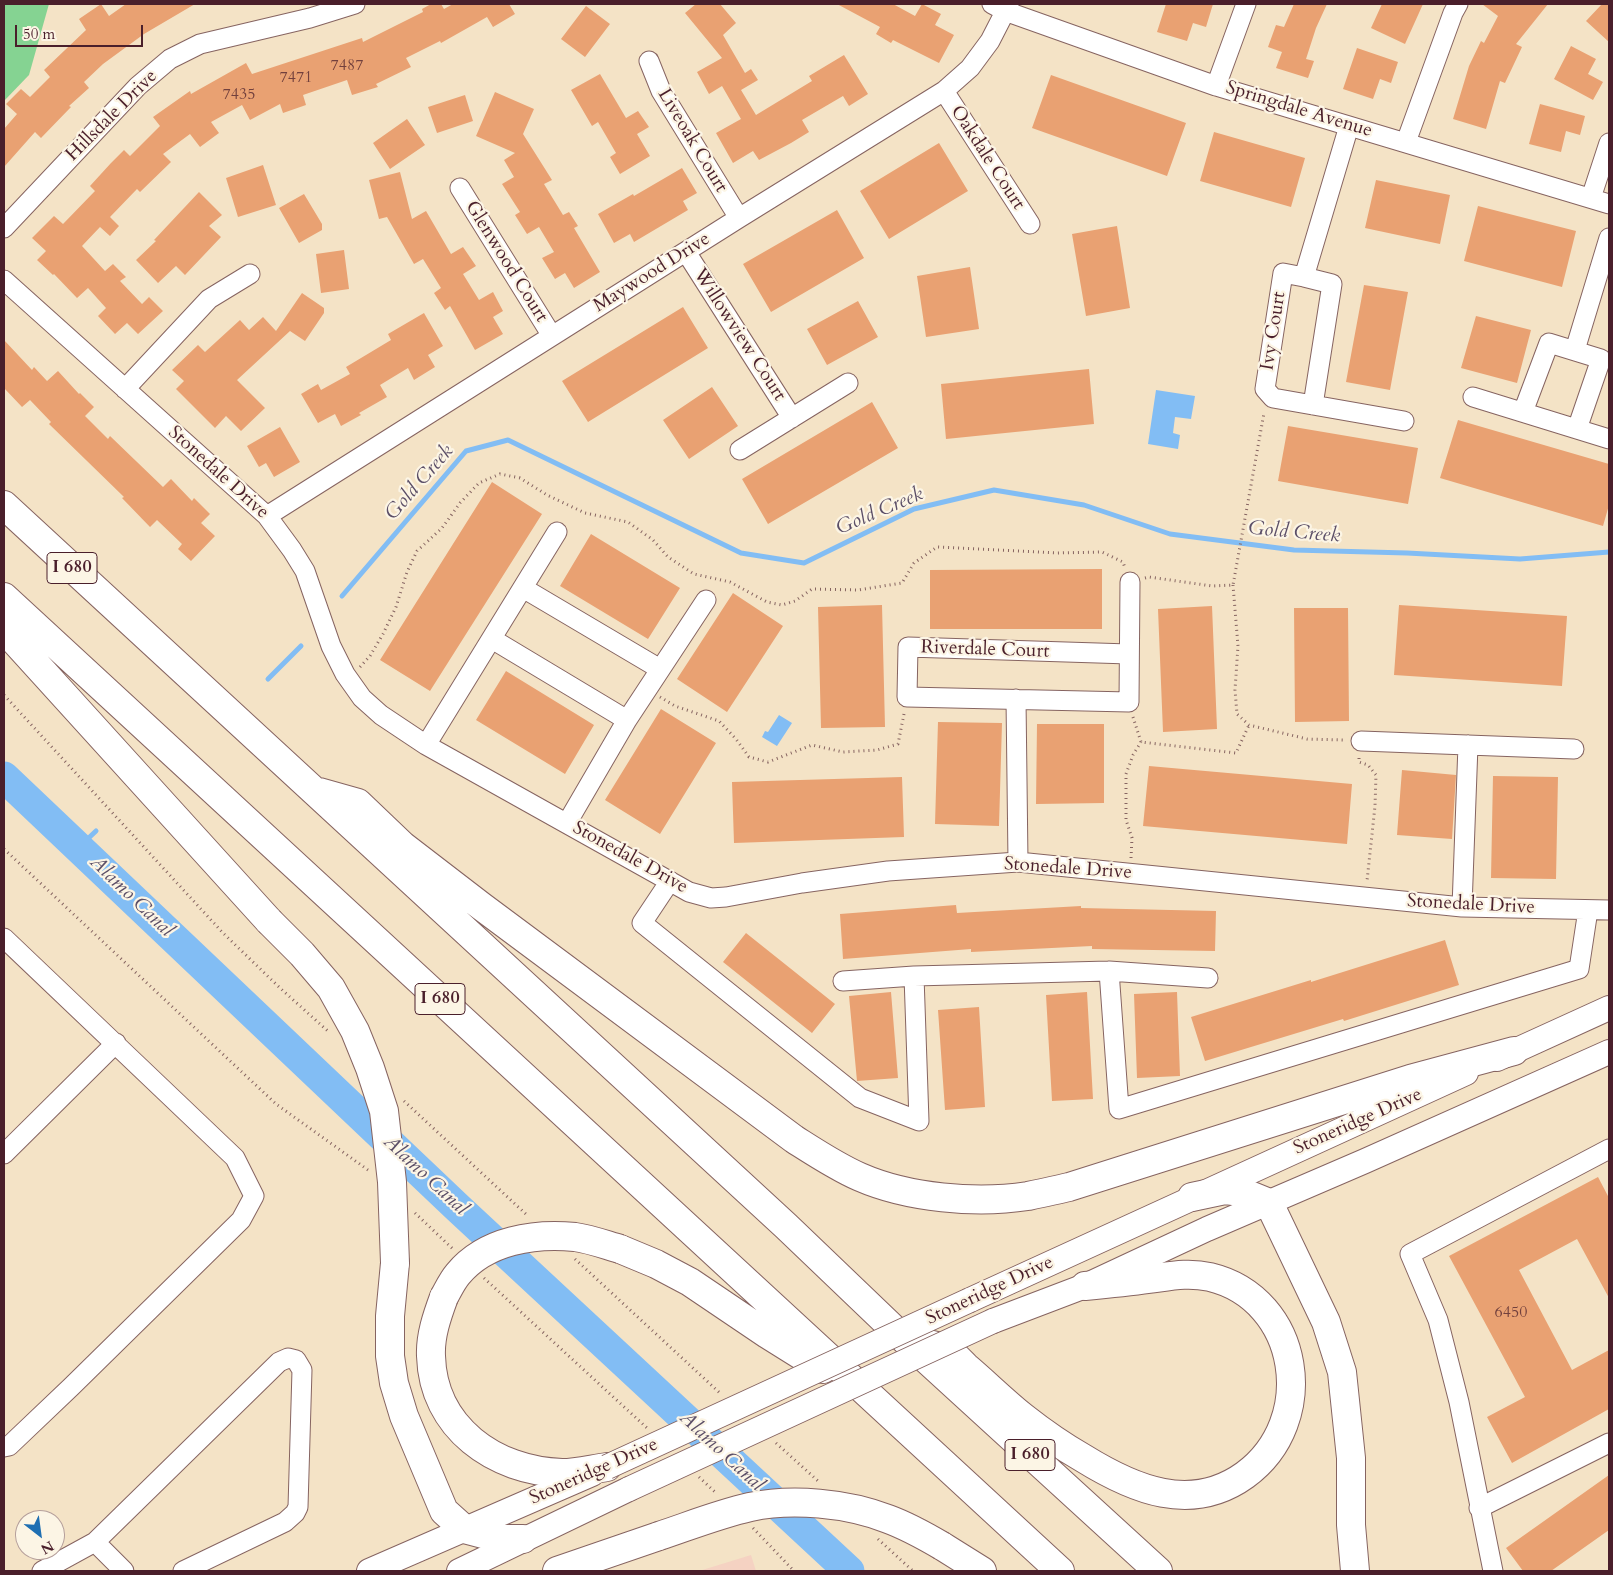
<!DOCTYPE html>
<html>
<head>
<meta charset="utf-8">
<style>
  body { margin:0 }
  #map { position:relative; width:1613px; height:1575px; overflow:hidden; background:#f4e3c6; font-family:Cardo,serif }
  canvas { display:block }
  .frame { position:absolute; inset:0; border:5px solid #4a1f2b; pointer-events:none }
  .north { position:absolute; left:15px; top:1510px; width:50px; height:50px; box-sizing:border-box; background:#fcf5e5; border:1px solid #b59f9b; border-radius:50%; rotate:150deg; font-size:14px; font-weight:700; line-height:20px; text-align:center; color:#4a1f2b }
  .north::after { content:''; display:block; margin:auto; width:18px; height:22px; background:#1f6fb2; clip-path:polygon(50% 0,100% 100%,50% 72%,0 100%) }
  .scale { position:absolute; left:15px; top:25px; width:128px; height:22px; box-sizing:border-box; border:2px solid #4a1f2b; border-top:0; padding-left:6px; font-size:15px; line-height:18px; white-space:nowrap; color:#4a1f2b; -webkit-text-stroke:4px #fcf5e5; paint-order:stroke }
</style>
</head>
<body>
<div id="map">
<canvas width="1613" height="1575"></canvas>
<div class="frame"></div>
<div class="north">N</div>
<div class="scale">50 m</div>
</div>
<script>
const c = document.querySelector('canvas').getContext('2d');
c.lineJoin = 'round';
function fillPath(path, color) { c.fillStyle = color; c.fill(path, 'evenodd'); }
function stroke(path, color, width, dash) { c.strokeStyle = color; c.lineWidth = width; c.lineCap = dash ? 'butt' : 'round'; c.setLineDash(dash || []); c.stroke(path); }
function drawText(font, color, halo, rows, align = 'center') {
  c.font = font + ' Cardo,serif'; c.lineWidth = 4.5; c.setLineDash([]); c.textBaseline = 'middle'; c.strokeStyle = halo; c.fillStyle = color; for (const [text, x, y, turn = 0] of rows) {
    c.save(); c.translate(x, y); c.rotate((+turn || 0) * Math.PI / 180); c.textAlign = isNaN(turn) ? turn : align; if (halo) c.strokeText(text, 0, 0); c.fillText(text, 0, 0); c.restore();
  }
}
const built = new Path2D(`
  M751 1555 756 1571H699Z`);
const green = new Path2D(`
  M4 4H49L29 75 4 101Z`);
const water = new Path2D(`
  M1156 390 1195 396 1191 419 1175 417 1173 433 1180 435 1178 449 1148 444Z
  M779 715 792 723 777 746 762 737 765 731 768 732Z`);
const stream = new Path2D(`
  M342 596 466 451 508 440 741 553 804 563 914 509 994 490 1084 505 1170 534 1294 550 1407 553 1520 559 1609 552
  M268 679 301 646
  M78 848 96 831`);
const river = new Path2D(`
  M4 777 458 1208 849 1571`);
const building = new Path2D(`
  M101 4 109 16 126 4H195L144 34 103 64 84 82 89 88 69 106 71 107 41 138 35 132 4 167V129L17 114 6 104 21 89 30 97 50 77 44 70 86 30 79 19Z
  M431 4H441L444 9 453 4H509L515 14 493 27 487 17 441 43 440 41 406 58 411 67 376 84 378 87 352 95 347 80 303 95 306 105 283 113 280 104 250 120 242 105 211 122 219 133 200 147 190 134 163 154 171 162 140 192 137 189 110 217 119 226 110 236 100 227 82 246 105 271 113 264 126 277 120 281 142 304 149 297 163 311 138 334 127 323 115 334 98 316 106 308 88 288 77 298 54 274 53 275 37 260 46 251 32 238 54 216 63 224 95 191 90 186 111 163 124 150 130 156 160 126 153 117 190 91 191 94 246 63 252 74 362 38 363 42 423 12 422 9Z
  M696 4H720L736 23 723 35 745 73 751 69 758 80 741 90 756 115 812 81 809 76 844 55 868 94 849 106 843 96 802 120 809 132 791 143 759 160 753 151 733 163 716 133 741 119 722 86 709 94 697 72 722 58 685 13Z
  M837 4H893L915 16 922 4 941 14 935 25 954 35 939 63 893 40 891 43 876 34 880 27Z
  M1166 4H1213L1206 27 1193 23 1187 41 1157 32Z
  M1294 4H1327L1316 28 1306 59 1314 61 1308 78 1276 68 1282 52 1268 47 1276 25 1284 27Z
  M1382 4H1423L1405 44 1371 28Z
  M1482 4H1548L1516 44 1522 47 1505 83 1500 81 1486 129 1453 119 1469 66 1481 41 1484 43 1498 16Z
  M1602 4H1609V42L1586 21Z
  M586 6 610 24 585 57 561 39Z
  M1571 46 1596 59 1588 74 1603 82 1593 100 1554 79Z
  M1357 48 1398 62 1391 83 1380 79 1373 99 1343 89Z
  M600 74 626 118 638 111 649 127 637 134 650 156 620 174 610 157 616 153 598 122 592 126 571 90Z
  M1051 75 1186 123 1167 176 1032 128Z
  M495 92 534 109 523 134 552 180 544 184 563 215 569 212 578 226 574 228 600 272 574 288 565 273 555 279 542 258 554 252 539 227 527 234 515 215 520 212 502 184 514 177 504 160 515 153 476 136Z
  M465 95 473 121 437 133 428 107Z
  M1540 104 1585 116 1580 135 1566 131 1561 152 1529 144Z
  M407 119 425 145 390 169 373 143Z
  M1214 132 1305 158 1291 207 1200 181Z
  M939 143 968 191 889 239 860 191Z
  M263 165 276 205 238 217 226 178Z
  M682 168 697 193 683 201 688 210 634 242 630 234 614 243 598 214 633 194 634 196Z
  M400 172 412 219 426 211 451 254 463 247 476 266 463 274 479 300 493 292 503 311 493 317 503 334 475 350 450 306 445 310 434 293 441 288 423 259 414 264 387 217 379 219 369 180Z
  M1376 180 1450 195 1440 244 1365 228Z
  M199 192 222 215 209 226 221 237 185 275 176 266 158 283 136 260 156 241 154 240Z
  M304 194 322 224V230L299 243 279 208Z
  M1478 206 1576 231 1562 287 1464 261Z
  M837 210 864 258 771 312 743 264Z
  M1117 226 1130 308 1086 316 1072 234Z
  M344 250 349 289 321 293 316 254Z
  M970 267 979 329 926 337 917 276Z
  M1364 285 1408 292 1390 390 1346 382Z
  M302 293 324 308V313L305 341 290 331 237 380 265 408 241 431 226 416 215 428 176 389 184 381 172 370 198 345 205 352 240 320 249 330 263 317 276 331Z
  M858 301 878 337 827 365 807 329Z
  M683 307 708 348 588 422 562 381Z
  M424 313 443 346 428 355 435 367 414 380 408 368 380 385 387 397 359 413 361 415 341 426 335 414 318 423 301 394 318 384 321 390 350 374 346 367 391 340 388 334Z
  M1476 316 1531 330 1517 383 1461 368Z
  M4 340 32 370 34 367 47 381 58 371 79 394 80 393 94 407 85 416 108 439 110 436 163 487 171 479 192 501 194 498 210 514 201 523 215 536 191 561 178 549 182 544 157 520 150 527 122 498 124 497 49 424 51 422 30 400 22 407 4 388Z
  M1089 369 1094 424 946 439 941 384Z
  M712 387 738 426 689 459 663 420Z
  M872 402 898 448 768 524 742 479Z
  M1458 420 1609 464V505L1603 526 1440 478Z
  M1288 426 1418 448 1408 504 1278 481Z
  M280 427 300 462 274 477 266 463 259 467 247 446Z
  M492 482 542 514 430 691 380 660Z
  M591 534 680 588 648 639 560 586Z
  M1102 569V629H930V570Z
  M733 593 783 626 727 712 677 679Z
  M882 605 885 727 821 728 818 607Z
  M1399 605 1567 616 1562 686 1394 675Z
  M1212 606 1217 729 1163 732 1158 609Z
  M1294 608H1348L1349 721 1295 722Z
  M506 671 594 725 565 774 476 720Z
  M661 709 716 743 660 834 605 800Z
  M938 722 1002 723 999 826 935 824Z
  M1037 724H1104V803L1036 804Z
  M1149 766 1352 784 1347 844 1143 826Z
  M1402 770 1456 775 1452 839 1397 835Z
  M1493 776 1558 777 1556 879 1491 878Z
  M902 777 904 837 734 843 732 782Z
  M956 905 957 913 1081 906V908L1216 911 1215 951 1092 949V946L971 952V949L843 959 840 914Z
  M746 933 835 1004 812 1033 723 962Z
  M1445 940 1459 985 1344 1021 1343 1019 1205 1061 1191 1017 1311 980V982Z
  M891 992 898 1078 857 1081 849 996Z
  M1087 992 1093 1099 1052 1101 1046 995Z
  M1177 992 1180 1076 1137 1078 1134 994Z
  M979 1007 985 1107 945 1110 938 1010Z
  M1598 1177 1609 1198V1298L1577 1239 1519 1270 1572 1370 1609 1350V1409L1512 1463 1487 1417 1525 1397 1449 1256Z
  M1609 1475V1530L1551 1571H1523L1506 1548Z`);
const path = new Path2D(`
  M1145 578 1149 577 1212 586 1233 585 1264 413
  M1233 585 1238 646 1235 690 1237 714 1249 725 1307 739 1344 740
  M360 667 370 656 383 634 396 607 407 572 417 551 442 528 460 503 479 483 500 474 520 478 547 495 585 513 628 522 653 540 668 557 694 574 730 582 767 602 782 605 795 601 812 589 858 590 902 583 914 563 937 547 1057 553 1102 552 1123 562 1125 568
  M4 695 223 933 280 988 330 1033
  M660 697 675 706 719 721 736 739 749 757 768 762 812 745 843 752 877 750 898 744 904 714
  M1133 717 1141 742 1236 753 1249 725
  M1359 758V762L1368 765 1376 775 1375 806 1367 881
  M4 849 276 1104 368 1170
  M1131 858 1132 838 1126 820V774L1133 755 1141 742
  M404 1101 528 1216
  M415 1213 454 1250
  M575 1259 721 1394
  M484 1278 647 1428
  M776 1443 818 1481
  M699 1477 716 1493
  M753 1528 794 1571
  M878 1539 913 1571`);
const minor = new Path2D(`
  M992 4 1005 11 1216 86 1609 204
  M649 61 661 91 739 218
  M1216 86 1246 4
  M944 91 1030 224
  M1349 126 1304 277 1283 273 1265 389 1273 398 1404 421
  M1406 142 1453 13 1458 4
  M460 188 552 336
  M1591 198 1609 143
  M4 228 138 86 170 59 200 44 310 18 355 4
  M686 252 792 418
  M1304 277 1332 284 1313 405
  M4 280 267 516 292 550 305 571 331 646 345 674 362 698 381 715 426 745 689 892 711 898 726 897 802 883 888 871 1018 862 1462 907 1609 910
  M1575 350 1609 238
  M125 389 209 299 250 274
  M1473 397 1609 439
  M1523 412 1549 343 1601 359 1577 429
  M740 450 848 383
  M267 516 739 218 944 91 970 68 990 41 1009 4
  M523 588 660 669
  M492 639 627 720
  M1129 654 908 647 907 697 1129 702 1130 582
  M1016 699 1018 862
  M1361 741 1574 749
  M426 745 557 532
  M567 823 627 720 706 600
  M670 881 642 923 860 1098 919 1121 914 976
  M1462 907 1468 745
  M4 938 235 1158 254 1196 241 1220 71 1387 9 1446 4 1447
  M1109 971 1119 1109 1579 969 1588 910
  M843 981 914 976 1109 971 1208 978
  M4 1154 116 1043
  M1479 1508 1609 1443
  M95 1542 124 1571
  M42 1571 95 1542 279 1362 288 1358 296 1360 302 1370 298 1507 295 1513 285 1522 183 1571
  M1493 1571 1459 1402 1438 1320 1410 1254 1609 1149`);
const major = new Path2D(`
  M1497 1059 1609 1008
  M970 1300 1466 1073
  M993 1321 1085 1286 1207 1229 1365 1161 1609 1052
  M369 1571 592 1474
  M459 1571 629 1489`);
const highway = new Path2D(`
  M4 505 786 1226 903 1338 1158 1571
  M4 597 1060 1571
  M4 629 269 921
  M319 792 358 803 403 846 481 906 794 1139C816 1153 837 1167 860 1177 908 1198 976 1204 1028 1196 1042 1193 1056 1190 1069 1187L1410 1079 1514 1051
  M1192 1197 1225 1190 1242 1192 1269 1203 1326 1322 1342 1372 1351 1458V1525L1355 1571
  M620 1249 656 1264 690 1282 767 1334 823 1369
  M395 1263 390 1316V1356L394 1383 404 1416 444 1511 464 1529 502 1539H523
  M444 1297C437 1316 430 1336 431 1356 433 1428 495 1471 562 1473 576 1473 592 1469 607 1467
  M917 1341C926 1344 937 1345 946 1349 953 1353 960 1361 966 1367 985 1383 1003 1401 1023 1417 1042 1432 1062 1446 1083 1458 1133 1489 1191 1514 1245 1475 1319 1421 1301 1299 1210 1277 1188 1272 1171 1276 1149 1279 1128 1282 1107 1284 1085 1286
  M942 1546 982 1571
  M557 1571 659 1536`);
const majorBridge = new Path2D(`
  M607 1467 970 1300
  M629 1489 993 1321`);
const highwayBridge = new Path2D(`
  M269 921 302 954 331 988 355 1031 370 1068 384 1111 392 1182 395 1263
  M444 1297C448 1290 452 1281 458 1274 486 1240 535 1233 575 1237 590 1239 606 1245 620 1249
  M659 1536C689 1526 719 1514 750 1507 792 1498 847 1503 888 1519 907 1526 925 1536 942 1546`);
const numberNames = [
  ["7487",347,66],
  ["7471",296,78],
  ["7435",239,95],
  ["6450",1511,1313]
];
const shields = [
  [72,568,50],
  [440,999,50],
  [1030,1455,50]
];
const shieldNames = [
  ["I 680",72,568],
  ["I 680",440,999],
  ["I 680",1030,1455]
];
const streetNames = [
  ["Springdale Avenue",1299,110,17],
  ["Hillsdale Drive",112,116,-45],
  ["Liveoak Court",692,141,59],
  ["Oakdale Court",987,158,57],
  ["Glenwood Court",506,262,58],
  ["Maywood Drive",652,273,-32],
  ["Ivy Court",1274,331,-81],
  ["Willowview Court",739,335,57],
  ["Stonedale Drive",218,473,42],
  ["Riverdale Court",985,650,2],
  ["Stonedale Drive",630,858,29],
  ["Stonedale Drive",1068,869,4],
  ["Stonedale Drive",1471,905,3],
  ["Stoneridge Drive",1358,1122,-24],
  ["Stoneridge Drive",990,1291,-25],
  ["Stoneridge Drive",594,1472,-24]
];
const waterNames = [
  ["Gold Creek",420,483,-49],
  ["Gold Creek",880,512,-23],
  ["Gold Creek",1294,533,5],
  ["Alamo Canal",131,897,44],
  ["Alamo Canal",425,1176,43],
  ["Alamo Canal",721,1452,43]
];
fillPath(built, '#f5d2c2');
fillPath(green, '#85d392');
fillPath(water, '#82bdf4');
stroke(stream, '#82bdf4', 5);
stroke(river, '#82bdf4', 31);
fillPath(building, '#e9a172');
stroke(minor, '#866461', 21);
stroke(major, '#866461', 26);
stroke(highway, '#866461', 30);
stroke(path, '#866461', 3, [1, 4]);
stroke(minor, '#fff', 19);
stroke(major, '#fff', 24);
stroke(highway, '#fff', 28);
stroke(majorBridge, '#866461', 26, []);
stroke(highwayBridge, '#866461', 30, []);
stroke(majorBridge, '#fff', 24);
stroke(highwayBridge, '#fff', 28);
drawText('16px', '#72403d', null, numberNames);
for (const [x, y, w] of shields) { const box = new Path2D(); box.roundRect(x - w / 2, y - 15.5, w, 31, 4); c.fillStyle = '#fcf5e5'; c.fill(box); stroke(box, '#4a1f2b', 1); }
drawText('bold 18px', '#4a1f2b', null, shieldNames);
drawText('19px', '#4a1f2b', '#fcf5e5', streetNames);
drawText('italic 20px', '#5b4e67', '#fcf5e5', waterNames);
</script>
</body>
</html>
